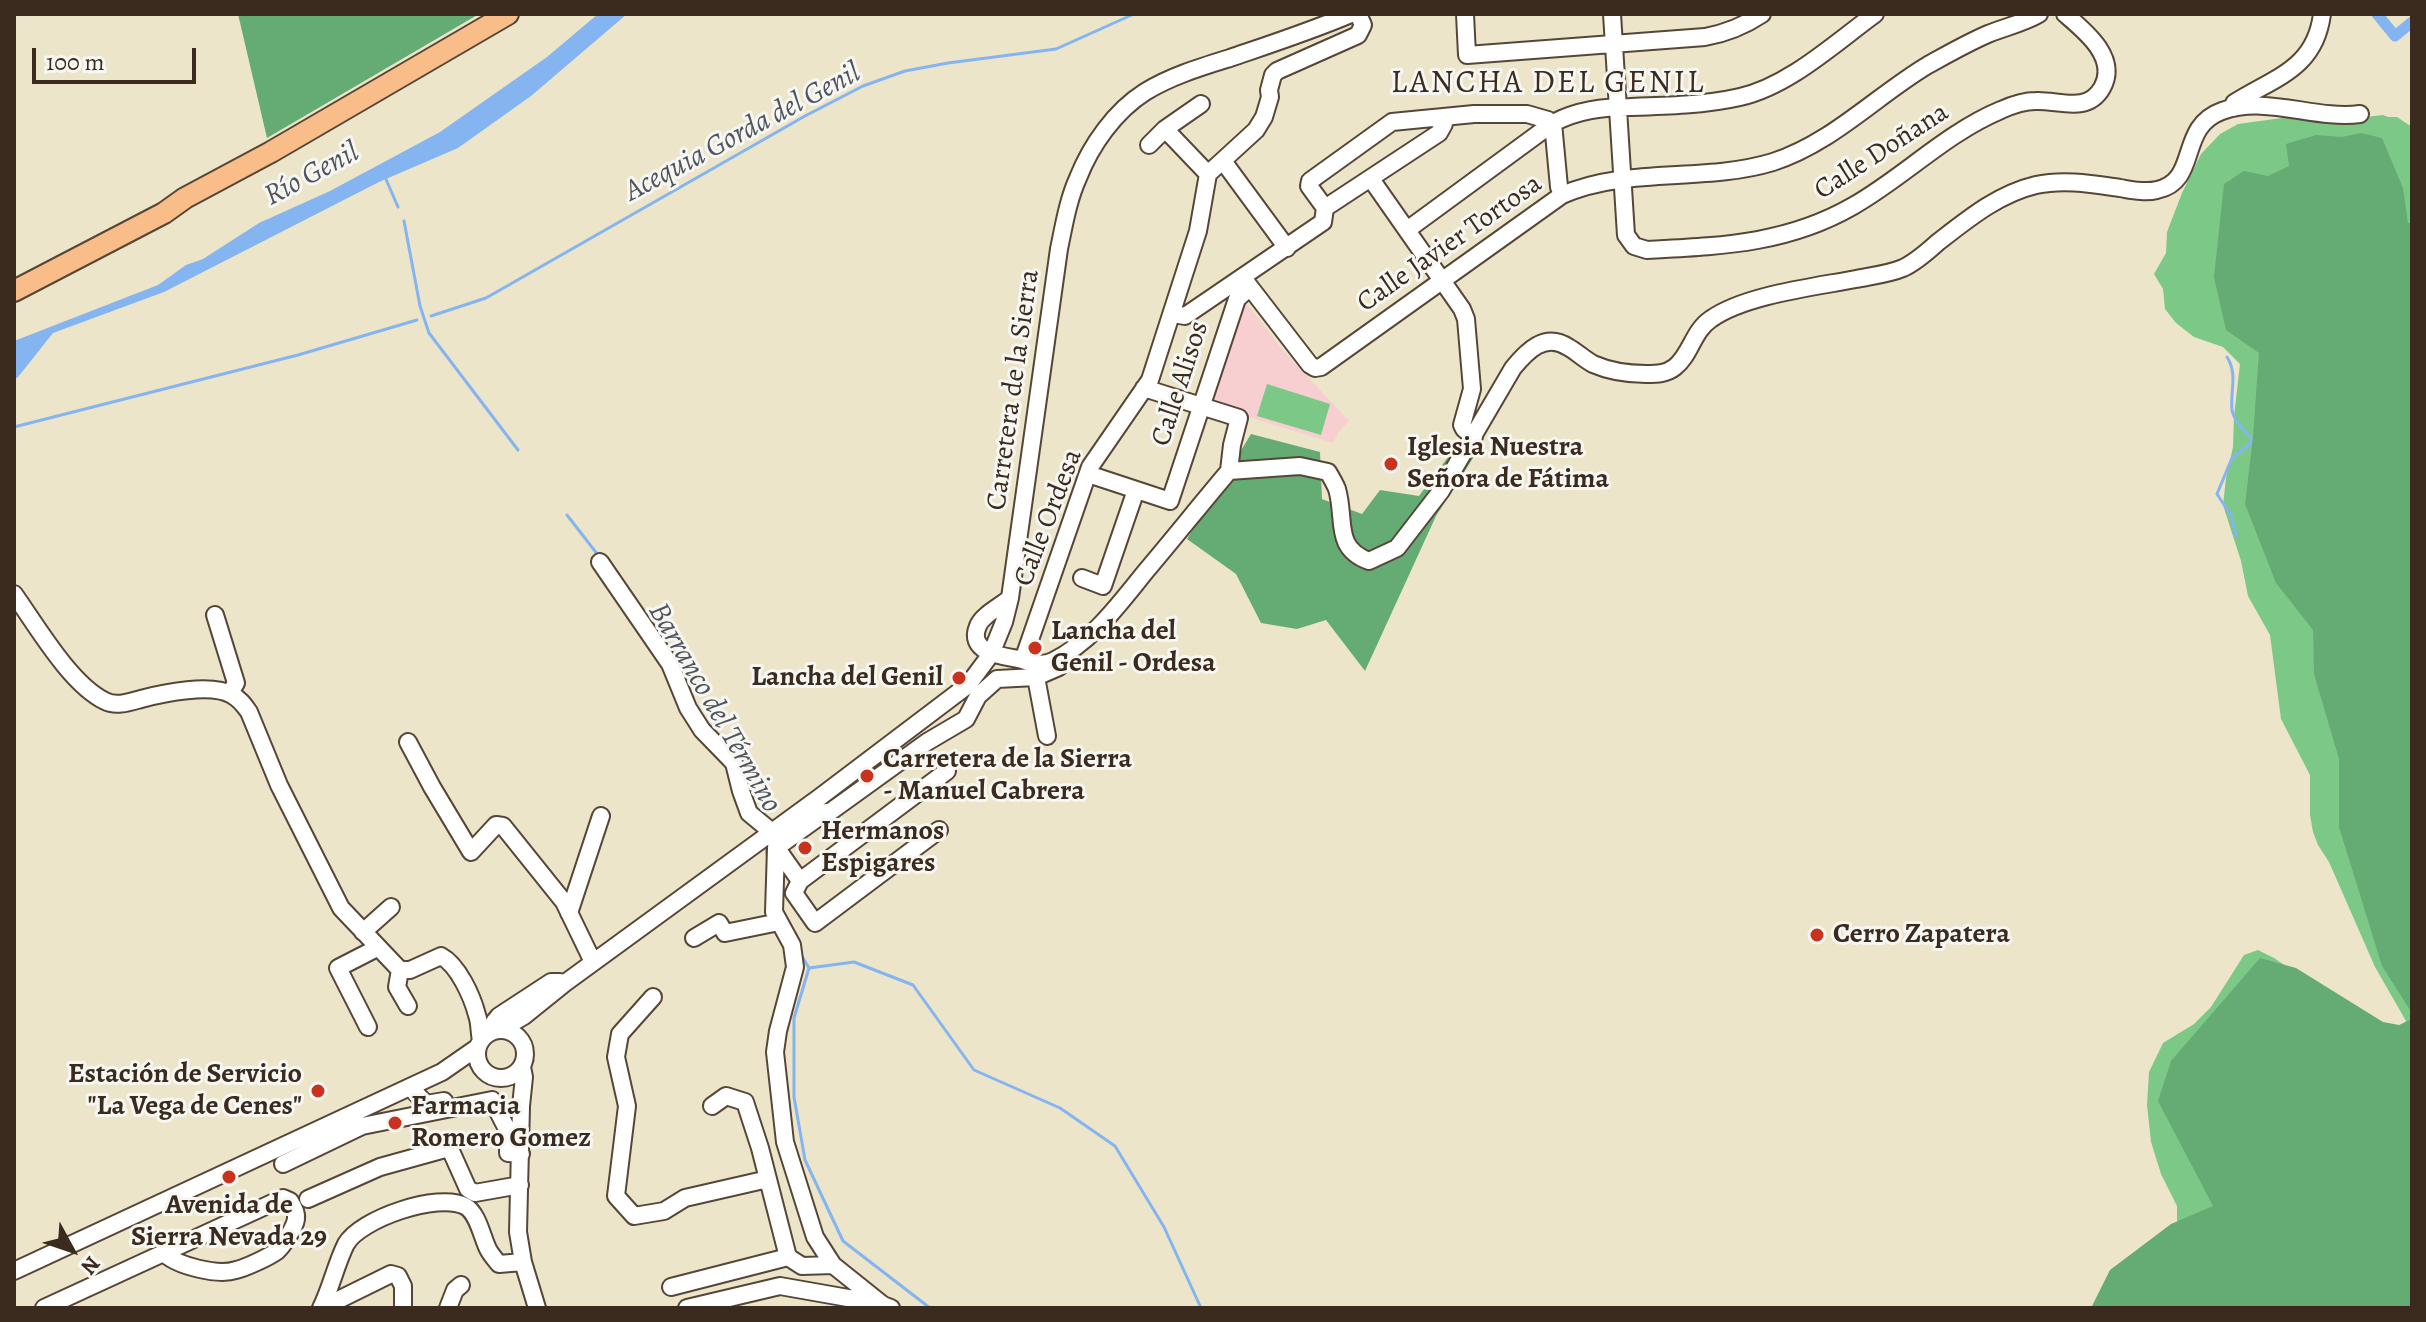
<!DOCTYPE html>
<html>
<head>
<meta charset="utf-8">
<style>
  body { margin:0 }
  #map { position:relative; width:2426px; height:1322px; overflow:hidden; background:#ede5c9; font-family:Alegreya,serif }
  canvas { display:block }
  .frame { position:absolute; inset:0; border:16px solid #3b2a1e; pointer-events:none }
  .north { position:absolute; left:32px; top:1210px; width:80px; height:80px; -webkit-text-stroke:6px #f6f6f2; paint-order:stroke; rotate:130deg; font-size:22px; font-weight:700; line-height:32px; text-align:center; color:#3b2a1e }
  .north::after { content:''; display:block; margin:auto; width:28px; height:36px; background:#3b2a1e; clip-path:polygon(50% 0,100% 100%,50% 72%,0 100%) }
  .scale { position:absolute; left:32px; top:48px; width:164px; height:36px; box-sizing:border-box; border:4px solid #3b2a1e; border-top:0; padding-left:10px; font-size:24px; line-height:28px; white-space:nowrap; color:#3b2a1e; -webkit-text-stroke:6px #f6f6f2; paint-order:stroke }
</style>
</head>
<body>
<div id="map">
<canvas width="2426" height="1322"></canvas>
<div class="frame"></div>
<div class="north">N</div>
<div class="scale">100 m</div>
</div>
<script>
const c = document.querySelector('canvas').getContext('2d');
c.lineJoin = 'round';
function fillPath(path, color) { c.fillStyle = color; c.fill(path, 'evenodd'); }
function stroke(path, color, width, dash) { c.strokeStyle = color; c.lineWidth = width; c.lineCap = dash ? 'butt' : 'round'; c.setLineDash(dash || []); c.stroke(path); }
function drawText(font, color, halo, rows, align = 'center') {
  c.font = font + ' Alegreya,serif'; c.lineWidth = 6; c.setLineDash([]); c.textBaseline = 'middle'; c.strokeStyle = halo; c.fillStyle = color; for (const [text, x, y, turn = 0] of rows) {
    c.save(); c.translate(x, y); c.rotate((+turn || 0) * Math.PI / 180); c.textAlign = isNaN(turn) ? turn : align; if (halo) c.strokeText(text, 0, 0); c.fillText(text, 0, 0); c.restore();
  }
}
const built = new Path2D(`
  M1243 304H1247L1282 349 1349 421 1339 431 1333 443 1206 404Z`);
const green = new Path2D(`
  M2383 115 2388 117H2397L2412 127V1308H2102L2177 1232V1206L2161 1174 2151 1142 2147 1105 2149 1072 2163 1043 2194 1024 2211 1007 2244 955 2258 950 2274 958 2356 1014 2400 1030 2406 1021 2375 967 2329 862 2318 845 2313 832 2310 815V775L2281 719 2270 635 2248 596 2241 561 2223 505 2226 478 2233 447 2234 416 2240 364 2223 347 2194 337 2176 323 2165 309 2163 289 2154 274 2166 253 2167 232 2182 193 2201 154 2220 134 2238 124 2296 116 2347 119Z
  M1267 384 1330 404 1321 435 1257 416Z`);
const forest = new Path2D(`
  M238 14H479L267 138Z
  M2361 133 2382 138 2403 188 2408 223H2412V1013L2382 966 2339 827V759L2314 674 2313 630 2276 583 2245 504 2253 437 2259 353 2226 330 2214 277 2224 184 2244 171 2268 176 2289 166 2286 144 2316 135 2342 137Z
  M1251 434 1320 452 1322 499 1362 514 1380 490 1419 496 1454 449 1475 455 1436 516 1365 671 1326 620 1297 629 1261 623 1236 574 1187 539Z
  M2260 958 2296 968 2383 1022 2399 1025 2412 1019V1308H2091L2110 1270 2171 1224 2213 1206 2158 1101 2171 1061Z`);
const water = new Path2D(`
  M598 14H627L531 96 458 148 379 182 164 292 53 333 18 377 14 380V341L158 285 186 265 203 259 259 223 330 191 440 132 547 57Z`);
const stream = new Path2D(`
  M385 177 398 207
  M404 221 420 306 429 333 518 450
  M431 316 486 298 805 116 863 86 905 71 948 63 1056 49 1134 14
  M2227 357C2238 374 2230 391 2232 410 2234 421 2244 430 2251 438L2250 444 2232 458 2217 494 2232 517 2236 536
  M14 427 298 355 417 320
  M567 515 598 555
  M765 844 768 860
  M800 953 809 968 794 1018V1097L805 1160 843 1241 930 1308
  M809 968 854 962 913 985 974 1070 1060 1108 1115 1146 1164 1227 1201 1308`);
const canal = new Path2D(`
  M2377 14 2395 36 2412 22`);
const minor = new Path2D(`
  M1465 14 1467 55 1705 37C1727 33 1744 26 1762 14
  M1612 14 1626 235 1634 246 1647 250C1721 246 1787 244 1853 206 1904 177 1946 133 2001 110 2012 105 2023 101 2036 101 2059 100 2087 114 2102 88 2119 58 2085 31 2065 14
  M2233 108 2234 103C2275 77 2315 69 2322 14
  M1553 123 1559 187 1562 195
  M1165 129 1208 174
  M1149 145 1165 129 1201 104
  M1223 161 1287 248
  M1371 179 1462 309 1466 319 1472 389 1462 425 1464 429 1474 437
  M1325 208 1309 186 1310 181 1392 122 1474 114H1527L1548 120 1553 123
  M1407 230 1553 123C1578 110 1603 107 1630 107 1666 106 1705 105 1740 97 1789 86 1835 43 1875 14
  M1243 278 1310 365 1315 368 1321 367 1562 195C1628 166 1704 183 1773 162 1832 143 1876 96 1928 65 1948 54 1967 43 1988 34 2005 27 2024 23 2039 14
  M1173 314 1185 316 1323 222 1325 208 1439 133 1444 124 1443 117
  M1144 388 1239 418 1232 445 1229 471
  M1088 474 1170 501 1237 299 1250 287
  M600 562 670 664 688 708 702 730 734 763 741 791 749 813 772 832
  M1082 578 1103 586 1136 490
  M14 594C37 626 70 684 105 701 116 707 130 702 141 699 163 693 212 683 232 695 240 699 244 705 249 712L279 785 341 908 400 970H410L441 956C458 965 472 996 477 1015 480 1023 479 1032 481 1040
  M1010 598C1001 606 982 615 978 626 967 652 1001 656 1018 659 1031 662 1040 667 1053 661 1092 642 1120 603 1146 571 1174 538 1201 504 1229 471L1300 466 1328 472C1331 477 1335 484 1337 489 1346 519 1333 548 1369 561L1397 548 1441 491 1513 368C1527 351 1545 332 1568 347 1577 352 1584 359 1593 364 1609 371 1629 374 1646 374 1657 374 1666 374 1675 367 1691 354 1693 331 1711 319 1745 295 1814 287 1856 279 1871 276 1889 274 1903 268 1916 262 1927 252 1937 243 1968 219 1998 194 2036 185 2064 179 2092 184 2120 188 2132 190 2145 193 2157 190 2200 181 2177 127 2222 111 2266 95 2315 120 2360 114
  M215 615 236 683 230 693
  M1023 660 1090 467 1150 380 1198 231 1208 174 1256 130 1264 117 1270 97 1269 90 1273 75 1277 71 1358 35 1363 25 1358 14
  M1036 677 1047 736
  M408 742 432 787 471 852 496 825 503 826 564 902 593 962
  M830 812 927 742 966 719 978 696 997 679 1036 677 1059 667
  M776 847 800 881 794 893 815 923 939 830
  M776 848 774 912 792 945 795 967 778 1031 775 1052 785 1142 815 1237 833 1265 883 1305 891 1308
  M776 848 826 812
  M800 881 947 771
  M569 913 601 816
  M363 932 391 907
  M694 938 719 923 725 933 779 922
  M400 970 397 987 408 1006
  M653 997 620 1034 616 1057 627 1106 616 1196 634 1216 664 1211 685 1198 768 1179
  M368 1027 338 968 377 948
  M502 1029 524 1016 565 983 820 797 968 685 991 654 1004 622 1010 598 1059 249C1064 225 1068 200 1078 178 1091 145 1115 111 1145 92 1171 76 1201 67 1230 58 1271 44 1311 31 1351 14
  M494 1030V1022L499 1016 551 982H560
  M477 1054a24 24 0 1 1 48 0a24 24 0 1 1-48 0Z
  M522 1067 524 1077 521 1106 518 1232 523 1262 537 1308
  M410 1087 426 1104 444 1101
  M712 1106 726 1096 745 1102 760 1148 788 1257 802 1266 833 1265
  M283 1164 362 1126 492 1100 508 1131V1153L521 1154
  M308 1199 380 1167 445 1149 451 1151 468 1189 475 1193 520 1185
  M14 1271 442 1072 478 1047
  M671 1287 788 1257
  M44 1308 283 1198 290 1201C293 1207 297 1212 296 1219 295 1227 283 1246 277 1251 269 1257 245 1268 236 1270 218 1276 177 1266 164 1253
  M321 1308C331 1288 336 1264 346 1244 360 1219 438 1192 465 1206 478 1213 482 1237 488 1249 491 1255 495 1259 499 1264L523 1262
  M322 1308 391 1274 398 1276 403 1286V1308
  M448 1308 455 1290 461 1285
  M687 1308 780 1286 882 1304`);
const major = new Path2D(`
  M14 291 164 213 185 198 271 152 508 14`);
const markers = [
  [1391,464,8,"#c8321e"],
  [1035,648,8,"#c8321e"],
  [959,678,8,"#c8321e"],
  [867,776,8,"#c8321e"],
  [805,848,8,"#c8321e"],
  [1817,935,8,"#c8321e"],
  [318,1091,8,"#c8321e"],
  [395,1123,8,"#c8321e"],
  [229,1177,8,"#c8321e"]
];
const streetNames = [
  ["Calle Doñana",1882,152,-33],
  ["Calle Javier Tortosa",1450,244,-35],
  ["Calle Alisos",1181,384,-72],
  ["Carretera de la Sierra",1014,390,-82],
  ["Calle Ordesa",1049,518,-69]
];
const poiNames = [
  ["Iglesia Nuestra",1407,448],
  ["Señora de Fátima",1407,480],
  ["Lancha del",1051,632],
  ["Genil - Ordesa",1051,664],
  ["Lancha del Genil",943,678,"right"],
  ["Carretera de la Sierra",883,760],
  ["- Manuel Cabrera",883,792],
  ["Hermanos",821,832],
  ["Espigares",821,864],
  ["Cerro Zapatera",1833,935],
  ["Estación de Servicio",302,1075,"right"],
  ["\"La Vega de Cenes\"",302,1107,"right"],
  ["Farmacia",411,1107],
  ["Romero Gomez",411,1139],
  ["Avenida de",229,1206,"center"],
  ["Sierra Nevada 29",229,1238,"center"]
];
const waterNames = [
  ["Acequia Gorda del Genil",743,133,-28],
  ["Río Genil",312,175,-28],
  ["Barranco del Término",714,708,60]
];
const quarterNames = [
  ["LANCHA DEL GENIL",1548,84]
];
fillPath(built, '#f7cfd1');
fillPath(green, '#7cc887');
fillPath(forest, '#65ac74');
fillPath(water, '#84b5f0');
stroke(stream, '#84b5f0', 3);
stroke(canal, '#84b5f0', 11);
stroke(minor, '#564638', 20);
stroke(major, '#564638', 24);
stroke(minor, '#fff', 16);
stroke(major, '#f8bd89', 20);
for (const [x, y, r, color] of markers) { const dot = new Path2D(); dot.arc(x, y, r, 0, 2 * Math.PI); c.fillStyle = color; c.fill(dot); stroke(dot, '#f6f6f2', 3); }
drawText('28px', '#3b2a1e', '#f6f6f2', streetNames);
drawText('bold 28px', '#3b2a1e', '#f6f6f2', poiNames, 'left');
drawText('italic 30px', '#51545d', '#f6f6f2', waterNames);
c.letterSpacing = '2px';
drawText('32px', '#3b2a1e', '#f6f6f2', quarterNames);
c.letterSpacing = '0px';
</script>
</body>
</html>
